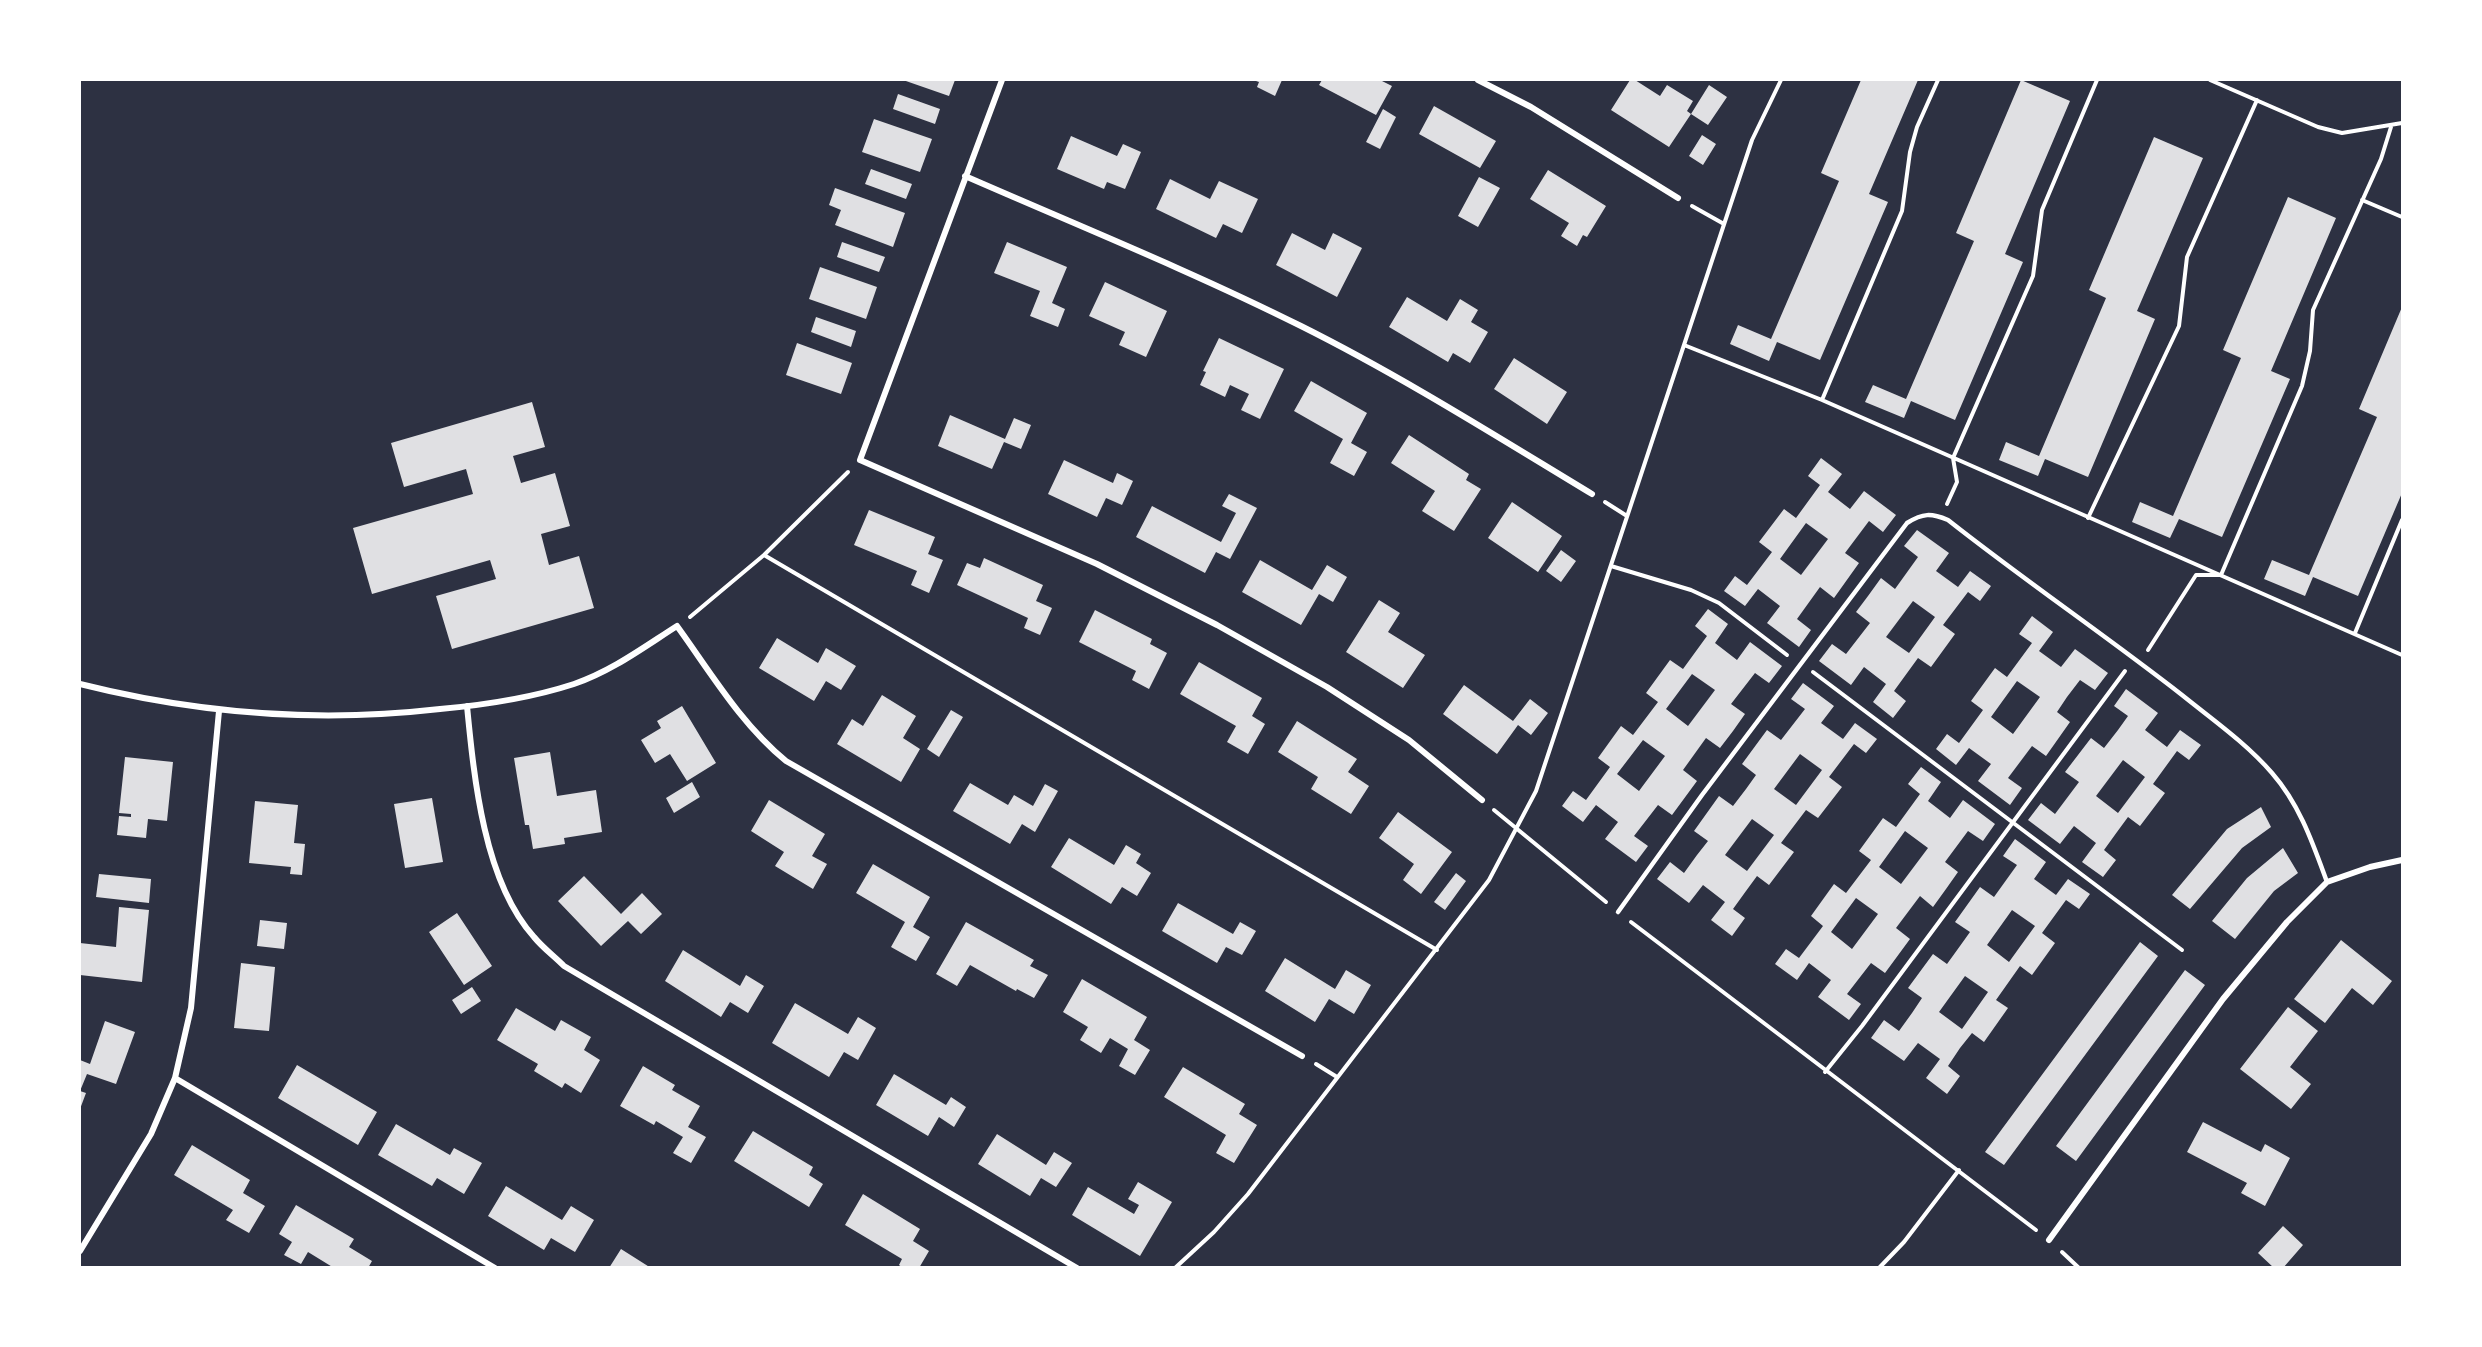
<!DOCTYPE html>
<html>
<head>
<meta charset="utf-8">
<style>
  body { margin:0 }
  #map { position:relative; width:2482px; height:1347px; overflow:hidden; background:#2d3142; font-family:"Varela Round",sans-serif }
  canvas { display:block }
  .frame { position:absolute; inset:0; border:81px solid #fff; pointer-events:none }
</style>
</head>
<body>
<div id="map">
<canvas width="2482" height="1347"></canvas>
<div class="frame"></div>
</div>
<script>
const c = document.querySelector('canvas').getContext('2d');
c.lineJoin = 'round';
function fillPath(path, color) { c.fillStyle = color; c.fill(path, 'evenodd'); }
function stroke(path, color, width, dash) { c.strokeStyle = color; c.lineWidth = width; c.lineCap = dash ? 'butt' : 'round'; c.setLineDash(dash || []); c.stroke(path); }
const building = new Path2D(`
  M903 80H955L949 96Z
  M1253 80H1282L1275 96 1257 87 1259 82Z
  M1322 80H1380L1392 86 1376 115 1319 85Z
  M1630 80H1635L1660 96 1667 85 1693 101 1687 111 1691 114 1709 85 1727 97 1708 125 1691 114 1669 147 1611 110Z
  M1861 80H1918L1869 194 1888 202 1820 360 1777 342 1769 361 1730 344 1738 325 1771 339 1839 181 1821 173Z
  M2021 80 2070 101 2005 254 2023 262 1955 420 1911 401 1904 418 1865 402 1873 385 1906 399 1974 241 1956 233Z
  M898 94 940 109 935 124 893 109Z
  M1434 106 1496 141 1480 168 1419 134Z
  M1383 109 1396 117 1380 149 1366 142Z
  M874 119 932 139 920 172 862 152Z
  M1702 135 1716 144 1703 165 1689 156Z
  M1071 136 1117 156 1123 144 1141 152 1125 189 1107 182 1104 189 1057 169Z
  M2154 137 2203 158 2137 311 2155 319 2088 477 2045 459 2038 476 1999 460 2006 442 2039 456 2106 298 2089 290Z
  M871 169 912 184 906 199 865 184Z
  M1548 170 1606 206 1587 237 1583 235 1577 246 1561 236 1569 223 1530 199Z
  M1479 177 1500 188 1478 227 1458 216Z
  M1170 179 1210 199 1219 181 1258 199 1242 233 1223 224 1216 238 1156 209Z
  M835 188 905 213 893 247 835 225 841 210 829 205Z
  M2288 197 2336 218 2271 371 2290 379 2222 537 2179 519 2170 538 2132 522 2140 502 2173 516 2241 358 2223 350Z
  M1292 233 1325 250 1333 233 1362 248 1337 297 1276 265Z
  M842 242 885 257 879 272 837 257Z
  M1007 242 1067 267 1052 303 1065 309 1058 327 1030 316 1040 291 994 273Z
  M820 267 877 287 866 319 809 299Z
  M1105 282 1167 311 1146 357 1119 345 1125 332 1089 316Z
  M1407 297 1447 321 1460 299 1478 310 1471 322 1488 332 1470 363 1453 353 1448 362 1389 327Z
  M2402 307V493L2358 596 2313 577 2305 596 2264 579 2272 560 2309 575 2377 417 2359 409Z
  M816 317 856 331 851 347 811 332Z
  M1219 338 1284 369 1260 419 1241 410 1249 394 1230 385 1225 397 1200 385 1206 372 1203 371Z
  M797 343 852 363 841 394 786 375Z
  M1514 358 1567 392 1547 424 1494 389Z
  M1311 381 1367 413 1351 443 1367 452 1354 476 1330 463 1343 439 1294 411Z
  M532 402 545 447 513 456 521 483 555 473 570 526 541 534 549 565 579 556 594 608 452 649 436 596 496 579 490 560 372 594 353 528 473 494 466 469 404 487 391 443Z
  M950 415 1005 439 1014 418 1031 425 1021 449 1004 442 992 469 938 446Z
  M1409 435 1469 474 1466 480 1481 489 1454 531 1422 511 1435 491 1391 463Z
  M1821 458 1842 474 1828 492 1850 509 1864 491 1896 515 1883 532 1869 521 1845 553 1859 563 1834 598 1820 587 1797 619 1811 630 1799 647 1767 623 1780 606 1758 589 1745 606 1724 591 1735 576 1747 585 1772 552 1759 542 1784 509 1796 518 1820 485 1808 476ZM1806 523 1828 539 1801 575 1780 559Z
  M1064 460 1113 483 1117 473 1133 481 1122 505 1106 498 1097 517 1048 494Z
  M1229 494 1257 508 1230 559 1216 552 1205 573 1136 537 1152 506 1221 542 1236 513 1222 506Z
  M1512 502 1562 536 1538 572 1488 538Z
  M869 510 935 537 928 554 943 560 929 593 911 585 917 571 854 545Z
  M1917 530 1949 553 1936 571 1958 587 1970 571 1991 586 1980 601 1968 592 1943 625 1955 634 1931 667 1918 658 1894 691 1906 701 1893 718 1873 702 1886 684 1864 667 1851 685 1819 661 1832 644 1846 654 1870 623 1856 612 1868 596 1881 578 1895 589 1918 557 1904 546ZM1913 601 1935 617 1909 653 1886 637Z
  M1561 550 1576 561 1561 582 1546 571Z
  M984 558 1043 585 1036 601 1052 608 1040 635 1024 628 1028 618 957 585 967 563 980 568Z
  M1260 560 1312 590 1327 565 1347 577 1333 602 1319 594 1301 625 1242 592Z
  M1379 600 1400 613 1388 632 1425 655 1403 688 1346 652Z
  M1708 609 1728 624 1715 643 1737 660 1750 642 1782 666 1769 683 1755 673 1731 704 1745 714 1733 731 1720 748 1706 738 1683 770 1697 781 1672 815 1658 805 1634 836 1648 846 1636 862 1605 839 1618 822 1596 805 1583 822 1562 806 1573 791 1586 800 1610 767 1598 758 1621 726 1633 735 1658 702 1646 693 1670 660 1683 669 1707 636 1695 626ZM1692 674 1715 690 1688 726 1666 709ZM1643 740 1665 756 1639 791 1617 774Z
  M1095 610 1152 639 1150 644 1167 653 1149 689 1132 680 1136 671 1079 642Z
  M2032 616 2053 632 2039 651 2061 667 2075 649 2108 673 2095 690 2080 680 2067 697 2057 712 2070 722 2046 756 2032 746 2008 778 2022 788 2010 805 1978 781 1991 764 1969 748 1956 765 1936 749 1947 734 1959 743 1983 710 1971 701 1995 668 2007 677 2032 643 2019 634ZM2017 681 2040 697 2013 734 1991 717Z
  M777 638 818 663 826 648 856 666 841 690 826 681 814 701 759 668Z
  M1199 662 1262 698 1252 716 1265 724 1248 754 1227 742 1236 726 1180 694Z
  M1803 683 1834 706 1821 723 1843 739 1855 723 1877 739 1866 753 1854 744 1829 777 1842 787 1818 818 1806 810 1781 843 1794 852 1769 885 1757 876 1746 891 1733 909 1745 918 1732 936 1711 920 1725 902 1703 885 1689 903 1657 879 1670 862 1684 873 1697 855 1708 841 1694 831 1719 796 1733 806 1746 789 1756 775 1742 764 1767 730 1781 740 1805 709 1791 699ZM1800 754 1822 770 1796 805 1774 789ZM1752 819 1774 835 1747 871 1725 855Z
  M1464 685 1513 721 1530 699 1548 713 1531 735 1518 725 1497 754 1443 714Z
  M2126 689 2158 713 2145 730 2167 747 2180 730 2201 745 2189 760 2177 751 2153 784 2165 793 2140 826 2128 817 2117 832 2104 850 2116 860 2103 877 2082 862 2096 843 2074 826 2060 844 2028 820 2041 803 2055 814 2079 782 2065 772 2091 738 2104 748 2118 730 2128 716 2114 706ZM2123 760 2145 777 2118 813 2096 796Z
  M882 695 916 716 903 738 920 749 901 782 837 744 852 719 863 726Z
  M682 706 716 763 687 781 670 754 655 763 641 740 661 728 657 721Z
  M951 710 963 717 939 757 927 749Z
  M1297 721 1357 759 1348 772 1369 786 1351 814 1311 789 1318 777 1278 752Z
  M550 752 557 796 596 790 602 832 564 838 565 844 533 849 529 825H525L514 758Z
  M125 757 173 762 167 821 148 819 146 838 117 835 119 816 131 817V814L119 813Z
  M1921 767 1941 782 1928 801 1950 818 1963 800 1995 824 1983 841 1968 831 1945 862 1958 872 1946 889 1933 907 1920 896 1896 928 1910 939 1885 973 1871 963 1847 994 1861 1004 1849 1020 1818 997 1831 980 1809 963 1797 980 1775 964 1786 949 1799 958 1823 926 1811 916 1834 884 1846 893 1871 860 1859 851 1883 818 1896 827 1920 794 1908 784ZM1905 831 1928 848 1901 884 1879 867ZM1856 898 1878 914 1852 949 1831 932Z
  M692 782 700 797 674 813 666 798Z
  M970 783 1008 805 1014 795 1033 806 1045 784 1058 791 1035 832 1022 824 1010 844 953 811Z
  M432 798 443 862 405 868 394 804Z
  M769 800 825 834 812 856 827 864 813 889 775 866 784 852 751 831Z
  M255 801 298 805 294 843 305 844 302 875 290 874 291 867 249 863Z
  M2261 807 2271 827 2242 848 2190 909 2172 895 2227 829Z
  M1398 812 1452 852 1421 894 1403 880 1414 864 1379 838Z
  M1069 838 1114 865 1126 845 1141 854 1136 863 1151 873 1137 896 1122 887 1111 904 1051 867Z
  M2015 839 2046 862 2034 879 2056 895 2068 879 2090 894 2079 909 2066 900 2042 933 2055 943 2032 975 2020 966 1996 1000 2008 1008 1984 1042 1972 1033 1960 1048 1948 1066 1960 1076 1947 1094 1926 1078 1940 1059 1918 1043 1904 1061 1871 1038 1884 1020 1899 1031 1912 1013 1922 998 1908 988 1933 954 1947 964 1960 946 1970 932 1955 922 1980 887 1994 897 2017 865 2003 856ZM2012 910 2035 926 2009 962 1987 945ZM1965 976 1988 992 1962 1029 1939 1012Z
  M2283 848 2298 873 2274 891 2235 939 2212 921 2247 878Z
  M873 864 930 897 913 927 930 937 916 961 891 947 905 922 856 893Z
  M1456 873 1466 881 1445 910 1434 902Z
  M99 874 151 879 149 903 96 897Z
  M584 876 621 914 642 893 662 914 641 934 628 921 601 946 558 901Z
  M1178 903 1233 934 1240 922 1256 931 1242 955 1226 947 1217 963 1162 931Z
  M119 907 149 910 142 982 80 975V943L116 947Z
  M457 913 492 966 464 985 429 932Z
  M260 920 287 923 284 949 257 946Z
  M966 922 1034 960 1030 966 1048 975 1034 998 1017 989 1016 991 970 965 957 986 936 974Z
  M2341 940 2392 981 2373 1005 2352 988 2325 1023 2294 999Z
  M2140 942 2158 956 2004 1165 1985 1152Z
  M683 950 740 986 746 975 764 986 748 1013 730 1002 721 1017 665 981Z
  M1285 958 1335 989 1346 970 1371 985 1354 1014 1329 999 1315 1022 1265 991Z
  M241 963 275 967 269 1031 234 1028Z
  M2185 970 2205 985 2076 1161 2056 1146Z
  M1082 979 1147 1017 1134 1040 1150 1050 1135 1075 1119 1066 1128 1049 1110 1038 1101 1053 1080 1040 1088 1027 1063 1012Z
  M472 987 481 1001 461 1014 452 1000Z
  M795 1003 848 1034 858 1017 876 1028 858 1060 844 1052 829 1077 772 1043Z
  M2288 1007 2318 1031 2290 1067 2311 1084 2291 1109 2240 1069Z
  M516 1008 555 1031 561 1020 591 1037 584 1050 600 1060 581 1093 565 1083 562 1088 534 1071 538 1064 497 1040Z
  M105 1021 135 1032 116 1084 87 1074 80 1091 86 1093 80 1109V1060L90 1064Z
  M297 1065 377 1112 358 1145 278 1098Z
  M643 1066 675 1085 672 1090 700 1106 688 1127 706 1137 691 1163 673 1153 683 1137 656 1121 654 1125 620 1106Z
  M1183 1067 1245 1104 1239 1114 1257 1125 1234 1163 1216 1153 1226 1135 1164 1097Z
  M894 1074 946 1105 951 1097 966 1107 954 1127 939 1117 928 1136 876 1105Z
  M2203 1122 2261 1152 2265 1144 2290 1158 2265 1206 2241 1193 2247 1183 2187 1152Z
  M396 1124 450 1155 454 1148 482 1163 464 1194 437 1178 432 1186 378 1155Z
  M753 1131 813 1167 809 1175 823 1184 809 1207 734 1161Z
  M997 1134 1046 1165 1054 1152 1072 1163 1056 1187 1041 1178 1030 1196 978 1164Z
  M192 1145 250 1180 243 1193 265 1206 249 1233 226 1220 233 1210 174 1175Z
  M1138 1182 1172 1202 1140 1256 1072 1215 1088 1187 1134 1214 1139 1205 1128 1199Z
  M506 1186 562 1220 571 1206 594 1220 575 1252 551 1238 544 1250 488 1216Z
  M863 1194 920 1229 913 1241 929 1251 919 1268H903L899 1265 902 1259 845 1225Z
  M296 1205 354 1239 349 1247 372 1261 368 1268H334L308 1252 301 1264 284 1255 292 1242 279 1234Z
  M2283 1226 2303 1245 2283 1268H2274L2258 1253Z
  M621 1249 651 1268H609Z`);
const path = new Path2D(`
  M2210 80 2318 127 2342 133 2402 123
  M2362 200 2402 217
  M1692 206 1724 224
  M1684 345 1822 400 2402 655
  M1822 400 1902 211 1910 152 1917 127 1938 80
  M1605 502 1627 516
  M1947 504 1957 482 1953 458 2033 276 2042 210 2097 80
  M2088 518 2179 326 2187 257 2257 100
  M764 555 1437 950
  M1611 566 1691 590 1719 603 1787 655
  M690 617 764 555 848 472
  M2355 633 2402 520
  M2148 650 2196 575H2221L2302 386 2310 351 2313 310 2381 159 2391 127
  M1813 672 2182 950
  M1494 810 1606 902
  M1631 922 2036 1230
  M1316 1064 1337 1077
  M1825 1072 1862 1026 2125 671
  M2062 1252 2079 1268
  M1175 1268 1214 1232 1248 1194 1489 880 1536 791 1752 140 1781 80
  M1879 1268 1904 1242 1959 1170`);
const service = new Path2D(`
  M1618 912 1702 795 1907 523C1923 513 1931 513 1948 520 2024 580 2105 635 2182 695 2213 720 2246 743 2272 773 2300 805 2313 844 2327 882`);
const minor = new Path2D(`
  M1002 80 860 460 1097 564 1217 625 1327 687 1409 740 1482 800
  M1478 80 1531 107 1678 198
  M965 176C1077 225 1191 271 1301 326 1401 376 1496 436 1592 494
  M80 684C199 714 318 723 440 709 485 705 531 698 574 684 612 671 644 647 677 626 711 673 741 724 786 761L1302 1056
  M467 706C474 778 484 882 534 937 543 948 554 956 564 966L1077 1268
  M175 1078 495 1268
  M2049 1240 2223 999 2287 922 2327 882 2370 867 2402 860
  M80 1251 151 1134 175 1078 191 1008 219 711`);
fillPath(building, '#e0e0e3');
stroke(path, '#fff', 4);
stroke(service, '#fff', 4.5);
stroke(minor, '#fff', 6);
</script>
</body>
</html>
